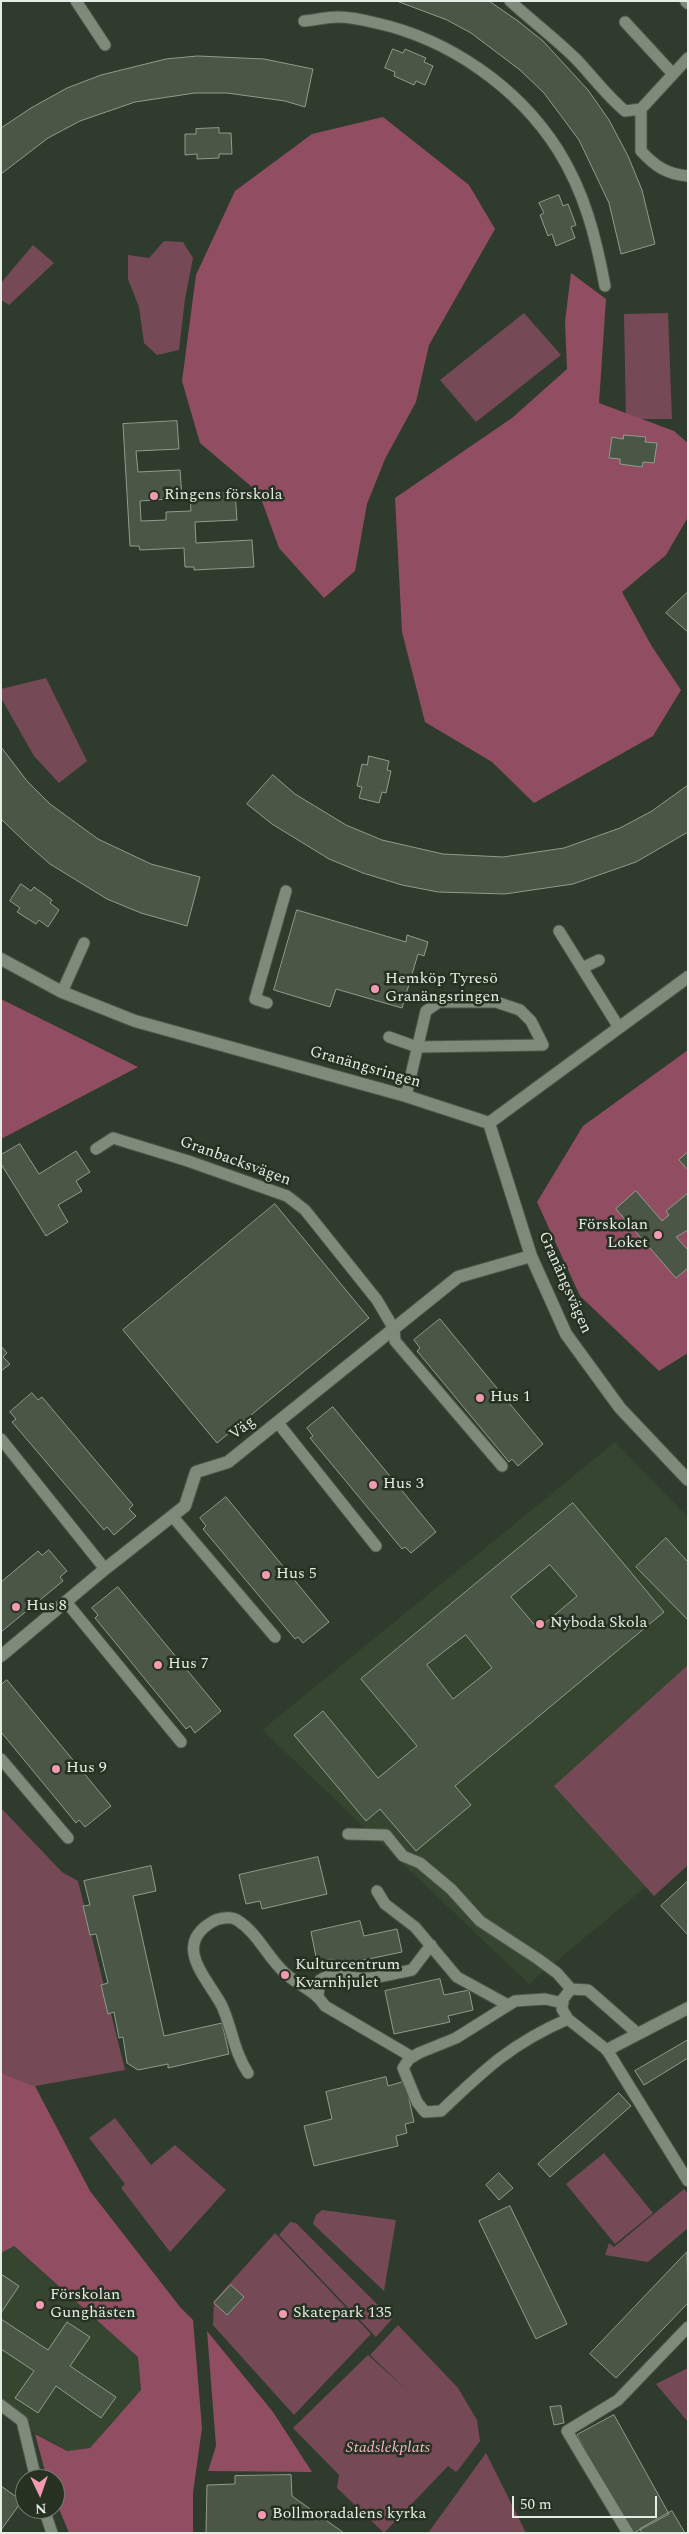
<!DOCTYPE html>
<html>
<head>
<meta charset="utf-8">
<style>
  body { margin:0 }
  #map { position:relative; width:689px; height:2534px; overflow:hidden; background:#2f3b2c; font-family:Spectral,serif }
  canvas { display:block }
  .frame { position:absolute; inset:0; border:2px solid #e6ede4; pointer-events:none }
  .north { position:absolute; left:15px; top:2469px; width:50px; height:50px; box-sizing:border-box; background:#263122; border:1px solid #737c70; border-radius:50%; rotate:177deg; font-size:14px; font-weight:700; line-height:20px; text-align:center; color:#e6ede4 }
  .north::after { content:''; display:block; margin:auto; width:18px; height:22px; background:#f19ab2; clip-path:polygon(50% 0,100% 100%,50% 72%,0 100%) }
  .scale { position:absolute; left:512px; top:2496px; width:145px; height:22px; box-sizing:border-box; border:2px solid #e6ede4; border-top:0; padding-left:6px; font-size:15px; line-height:18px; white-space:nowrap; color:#e6ede4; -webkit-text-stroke:4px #263122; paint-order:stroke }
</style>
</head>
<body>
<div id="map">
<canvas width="689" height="2534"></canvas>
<div class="frame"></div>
<div class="north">N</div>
<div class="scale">50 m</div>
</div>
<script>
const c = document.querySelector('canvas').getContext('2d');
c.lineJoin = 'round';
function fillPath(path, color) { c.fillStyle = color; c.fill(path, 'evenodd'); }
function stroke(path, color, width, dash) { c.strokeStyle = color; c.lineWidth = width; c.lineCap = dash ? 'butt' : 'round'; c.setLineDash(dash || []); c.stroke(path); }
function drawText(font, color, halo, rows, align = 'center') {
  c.font = font + ' Spectral,serif'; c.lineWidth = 5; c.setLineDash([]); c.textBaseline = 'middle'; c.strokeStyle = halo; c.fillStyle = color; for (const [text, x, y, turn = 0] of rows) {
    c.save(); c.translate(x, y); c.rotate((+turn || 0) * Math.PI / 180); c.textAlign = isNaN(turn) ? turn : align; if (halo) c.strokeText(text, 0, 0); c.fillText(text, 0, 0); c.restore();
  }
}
const built = new Path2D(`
  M615 1442 688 1517V1852L529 1984 262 1730Z
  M13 2246 138 2357 141 2390 90 2448 68 2451 1 2414V2253Z`);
const green = new Path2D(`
  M164 241 183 242 193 258 185 299 179 350 157 355 144 343 139 307 128 279V255L149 258Z
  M33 245 54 263 9 305 1 300V283Z
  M524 313 561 355 476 422 440 380Z
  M668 313 672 419H626L624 314Z
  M46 678 87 761 59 783 34 756 1 698V689Z
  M688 1665V1865L654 1896 554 1786Z
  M1 1808 62 1872 78 1881 125 2070 35 2086 4 2074 1 2070Z
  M115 2118 151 2165 175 2145 226 2190 170 2252 121 2188 125 2184 89 2138Z
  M604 2153 653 2213 615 2244 566 2184Z
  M684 2189 688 2194V2228L648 2262 605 2255 609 2243 614 2247Z
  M322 2210 396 2220 384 2291 313 2224 316 2215Z
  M290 2222 296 2223 392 2319 376 2337 279 2235Z
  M275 2233 371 2334 294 2415 213 2325 214 2301Z
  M398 2325 458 2388 477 2420 480 2441 459 2469 456 2472 448 2466 384 2533 337 2488 339 2475 293 2428 368 2355 408 2391 370 2355Z
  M688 2368V2422L656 2384Z
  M486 2453 526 2533H428Z`);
const forest = new Path2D(`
  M383 117 469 185 495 229 429 345 416 402 385 459 367 504 355 571 324 598 279 548 259 493 200 443 182 381 196 275 235 191 312 134Z
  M571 273 606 299 599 403 674 431 688 443V517L666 555 622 592 651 645 681 690 653 736 534 803 492 762 425 722 402 632 395 498 512 418 567 369 565 322Z
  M1 999 138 1067 1 1139Z
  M688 1050V1353L659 1371 580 1296 537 1202 583 1126Z
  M1 2070 4 2074 35 2086 90 2191 180 2307 193 2320 202 2428 193 2493V2533H69L55 2499V2479H47L35 2434 67 2451 90 2448 141 2390 138 2357 14 2246 1 2253Z
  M207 2331 273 2412 312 2472 208 2471 216 2446Z`);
const building = new Path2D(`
  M397 1H489L518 21 543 41 588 90 609 120 628 156 642 190 655 244 621 254 609 203 579 140 544 93 520 70 471 33 447 20Z
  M393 49 403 53 405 49 426 58 424 62 433 66 425 85 416 81 414 85 394 76 395 72 385 68Z
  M198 56 264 59 313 69 305 107 285 101 227 93H195L135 102 80 121 48 138 1 174V128L31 108 67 88 101 75 166 59Z
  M219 128V133H231L232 154H219V158L197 159V154L185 155V134H196V129Z
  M559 195 563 206 568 204 576 225 571 227 575 238 556 246 552 234 548 236 540 215 544 213 539 203Z
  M177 421 179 449 136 451 138 472 180 470 182 498 140 501 141 521 166 520V512L191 511 190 494 235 492 237 520 195 522 196 543 252 540 254 567 194 570V567H185L184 548 140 550 139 546H130L123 424Z
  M624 435 646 437 645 442 657 443 654 463 643 462 642 467 620 464V459L609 458 612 437 623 439Z
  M688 592V632L666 613Z
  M1 747 27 781 50 804 98 839 151 864 200 877 187 926 141 913 107 899 50 864 26 843 1 819Z
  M369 756 389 761 387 770 391 771 386 793 382 792 379 803 359 798 362 787 357 786 362 764 367 765Z
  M273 775 295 794 346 825 382 840 443 854 503 857 564 848 620 828 652 811 688 785V832L636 862 573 884 505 894 438 892 402 885 363 873 329 859 272 824 247 804Z
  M21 884 31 891 34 887 52 900 50 903 59 910 48 927 39 920 36 924 17 912 20 908 10 901Z
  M297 910 406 942 407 935 428 942 424 956 418 954 402 1008 336 989 330 1007 274 990Z
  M20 1144 39 1174 76 1151 90 1172 76 1181 82 1191 58 1205 68 1222 46 1236 1 1164V1155Z
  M688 1152V1170L679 1160Z
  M636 1191 662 1221 669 1215 666 1211 688 1193V1230L676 1237 688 1250V1268L676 1278 616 1209Z
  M275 1204 369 1318 217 1443 123 1330Z
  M440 1319 543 1444 518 1466 512 1459 509 1462 417 1351 420 1348 414 1340Z
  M1 1346 7 1353 3 1357 10 1364 1 1371Z
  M32 1393 38 1400 42 1397 133 1505 129 1509 136 1516 114 1535 107 1527 104 1530 12 1422 16 1419 10 1412Z
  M333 1407 436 1532 411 1553 405 1547 402 1549 310 1438 313 1436 307 1428Z
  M226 1497 329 1622 303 1643 298 1637 295 1639 203 1529 206 1526 200 1518Z
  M573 1503 664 1612 455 1786 471 1805 416 1851 380 1809 366 1821 294 1735 323 1711 378 1778 417 1746 361 1679ZM550 1565 577 1596 538 1629 511 1597ZM466 1635 492 1668 453 1699 427 1665Z
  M666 1538 688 1562V1620L636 1567Z
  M49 1550 67 1571 60 1577 63 1581 1 1632V1582L38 1551 42 1555Z
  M118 1587 221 1711 195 1733 190 1726 186 1729 95 1618 98 1615 92 1608Z
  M7 1680 111 1806 85 1827 79 1820 76 1823 1 1732V1685Z
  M318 1857 327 1894 262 1909 260 1901 246 1904 239 1875Z
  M151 1866 156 1891 133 1896 164 2036 222 2023 229 2054 168 2068V2064L138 2070 127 2063 123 2037 119 2038 114 2012 108 2014 101 1985 108 1983 96 1934 90 1935 83 1906 90 1905 84 1881Z
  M688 1881V1935L661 1906Z
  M360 1921 364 1936 397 1929 402 1952 335 1966 333 1959 317 1962 311 1932Z
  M440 1979 444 1995 469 1990 473 2010 448 2016 450 2022 394 2034 385 1991Z
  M688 2040V2058L644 2085 635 2071Z
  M386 2077 388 2086 405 2081 414 2122 405 2124 407 2133 396 2136 398 2146 314 2166 304 2126 332 2119 326 2092Z
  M619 2093 631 2106 550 2177 538 2164Z
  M499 2173 513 2188 499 2200 486 2185Z
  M510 2206 567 2324 536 2339 479 2221Z
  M687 2252 688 2303 616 2378 590 2354Z
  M1 2274 19 2286 1 2313Z
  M231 2285 244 2297 227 2315 214 2303Z
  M1 2319 48 2350 67 2322 90 2337 70 2366 116 2397 101 2418 56 2386 38 2413 15 2398 34 2371 1 2349Z
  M561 2406 564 2423 554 2425 550 2407Z
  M614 2415 669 2514 634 2533H631L577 2435Z
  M291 2475 292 2496 344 2533H206L207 2485 235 2484V2476Z
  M1 2486 22 2501 1 2530Z
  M672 2511 685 2533H642L640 2529Z`);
const lane = new Path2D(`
  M76 1 105 45
  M510 1C532 21 556 39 577 60 593 77 607 96 625 111L641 109
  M304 21C315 20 327 17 338 17 350 17 364 20 376 23 449 39 518 87 558 150 585 193 596 238 605 286
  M625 22 673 74
  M688 58 641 109V151C655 166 666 174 688 176
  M559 931 618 1026
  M582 968 599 960
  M62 992 84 943
  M267 1003 255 999 286 891
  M389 1037 417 1047 543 1045 531 1021 520 1010 496 1002H439L426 1011 406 1096
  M96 1149 113 1138 188 1161 287 1196 305 1210 377 1300 394 1329 395 1341 502 1466
  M278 1423 376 1546
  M1 1439 105 1569
  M173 1517 275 1637
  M67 1603 181 1742
  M1 1759 68 1838
  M348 1834 386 1835 403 1856 420 1863 451 1889 480 1921 538 1959 557 1973 571 1989
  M377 1891 385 1904 415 1927 457 1977 508 2005
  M318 1995 320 1980C330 1973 338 1976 350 1977 371 1981 391 1974 412 1970L431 1945
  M563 2003 545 1999 515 2001 456 2038 419 2053 409 2059 403 2068 417 2102 425 2112 441 2111C484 2070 512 2043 568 2019
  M637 2033 588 1990 571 1989 563 1999 562 2009 568 2019 607 2050 688 2181
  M248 2073C234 2052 232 2028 222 2006 209 1980 171 1946 212 1922 218 1918 230 1916 237 1920 258 1933 267 1957 285 1973 298 1986 315 1990 325 2006L412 2057
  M1 2405 22 2421 36 2479
  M44 2509 52 2533
  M628 2533 567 2431 618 2400 688 2327`);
const street = new Path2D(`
  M686 1 688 3
  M1 959 62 992 135 1021 406 1096 489 1123
  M489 1123 531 1256 566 1334 620 1408 688 1480
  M489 1123 688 977
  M1 1656 105 1569 185 1506 196 1472 228 1462 458 1277 531 1256
  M607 2050 688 2008`);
const markers = [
  [154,496,5,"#f19ab2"],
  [375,989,5,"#f19ab2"],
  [658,1235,5,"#f19ab2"],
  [480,1398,5,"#f19ab2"],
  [373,1485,5,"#f19ab2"],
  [266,1575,5,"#f19ab2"],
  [16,1607,5,"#f19ab2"],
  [540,1624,5,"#f19ab2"],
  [158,1665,5,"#f19ab2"],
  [56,1769,5,"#f19ab2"],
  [285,1975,5,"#f19ab2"],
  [40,2305,5,"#f19ab2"],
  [283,2314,5,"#f19ab2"],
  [262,2515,5,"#f19ab2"]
];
const poiNames = [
  ["Ringens förskola",164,496],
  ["Hemköp Tyresö",385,980],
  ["Granängsringen",385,998],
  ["Förskolan",648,1226,"right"],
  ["Loket",648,1244,"right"],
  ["Hus 1",490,1398],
  ["Hus 3",383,1485],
  ["Hus 5",276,1575],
  ["Hus 8",26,1607],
  ["Nyboda Skola",550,1624],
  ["Hus 7",168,1665],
  ["Hus 9",66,1769],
  ["Kulturcentrum",295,1966],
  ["Kvarnhjulet",295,1984],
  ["Förskolan",50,2296],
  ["Gunghästen",50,2314],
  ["Skatepark 135",293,2314],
  ["Bollmoradalens kyrka",272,2515]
];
const streetNames = [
  ["Granängsringen",365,1068,16],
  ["Granbacksvägen",235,1162,20],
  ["Granängsvägen",564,1283,66],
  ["Väg",243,1429,-38]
];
const parkNames = [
  ["Stadslekplats",388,2449]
];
fillPath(built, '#354530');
fillPath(green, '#754a56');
fillPath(forest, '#914e62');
fillPath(building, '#4a5646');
stroke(building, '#8f9d8b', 1);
stroke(lane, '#4d574a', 13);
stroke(street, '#4d574a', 14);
stroke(lane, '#7e8b7a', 11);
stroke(street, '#7e8b7a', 12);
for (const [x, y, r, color] of markers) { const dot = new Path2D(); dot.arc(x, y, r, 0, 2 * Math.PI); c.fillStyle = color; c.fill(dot); stroke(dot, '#263122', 2); }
drawText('16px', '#e6ede4', '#263122', poiNames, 'left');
drawText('16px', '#e6ede4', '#263122', streetNames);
drawText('italic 16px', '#f4b6c6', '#263122', parkNames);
</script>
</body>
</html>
